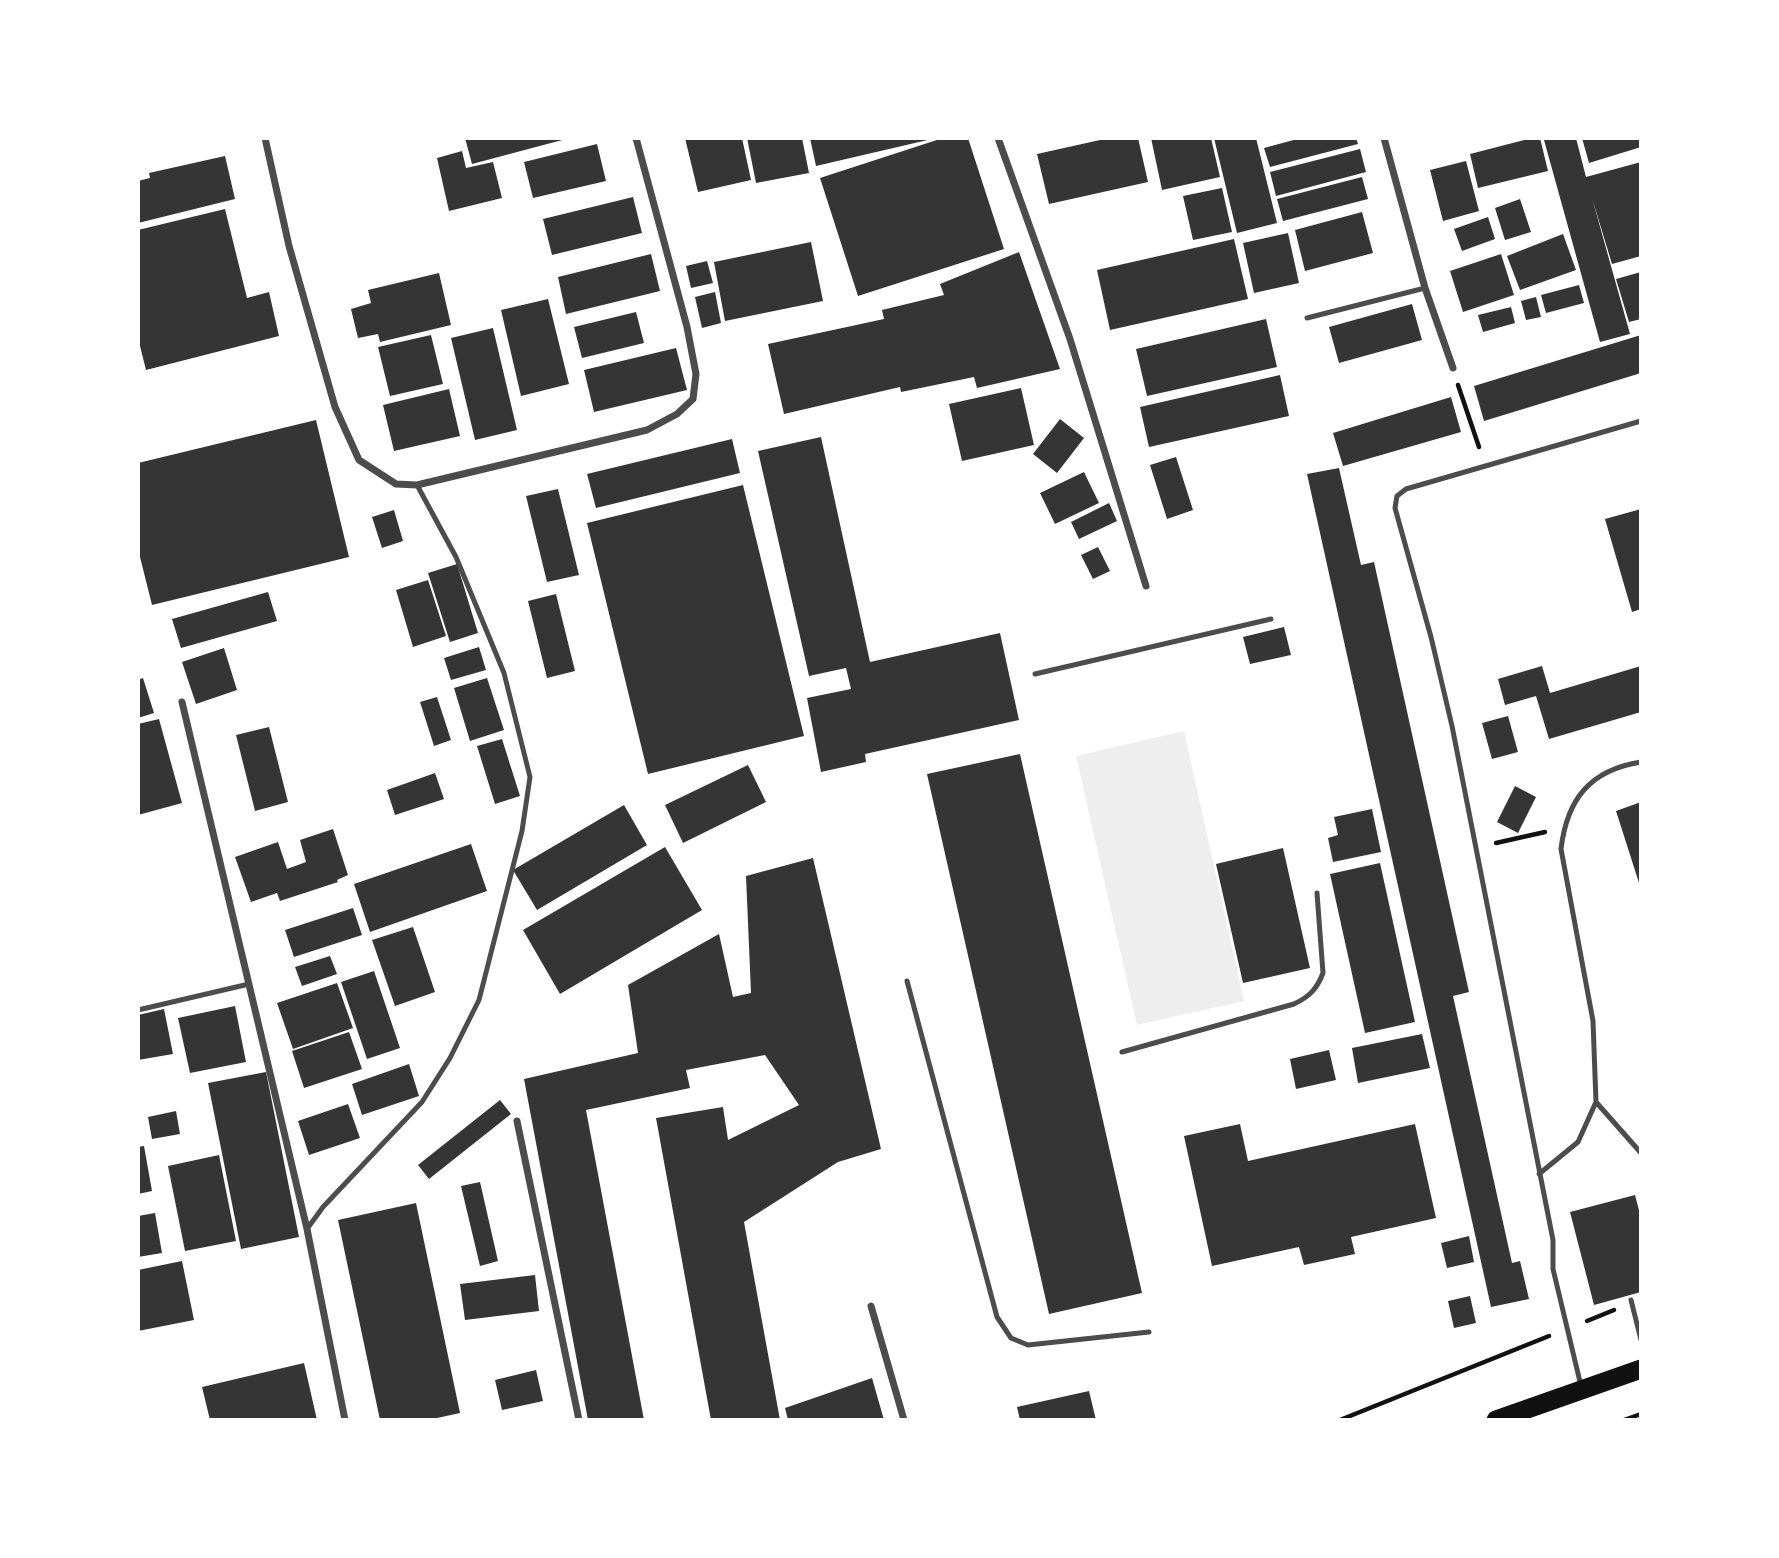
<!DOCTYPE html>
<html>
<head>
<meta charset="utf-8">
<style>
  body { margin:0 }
  #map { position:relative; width:1779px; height:1558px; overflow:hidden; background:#fff; font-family:"Roboto Serif",serif }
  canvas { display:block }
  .frame { position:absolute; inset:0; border:140px solid #fff; pointer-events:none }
</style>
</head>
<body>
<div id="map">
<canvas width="1779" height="1558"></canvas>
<div class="frame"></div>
</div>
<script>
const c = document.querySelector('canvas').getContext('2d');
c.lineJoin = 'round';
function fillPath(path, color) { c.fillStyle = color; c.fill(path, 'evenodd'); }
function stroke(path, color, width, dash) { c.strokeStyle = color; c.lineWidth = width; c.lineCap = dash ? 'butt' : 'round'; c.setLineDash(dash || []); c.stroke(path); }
const green = new Path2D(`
  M1184 731 1244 1001 1137 1025 1076 756Z`);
const building = new Path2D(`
  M465 138H566V139L472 164Z
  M685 138H742L751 180 698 192Z
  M747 138H802L809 173 756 183Z
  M810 138H932V139L816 166Z
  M943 138H968L1004 249 858 296 820 178Z
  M1109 138H1138L1148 182 1049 204 1037 154Z
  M1151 138H1211L1220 177 1162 190Z
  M1214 138H1256L1277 223 1237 233Z
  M1301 138H1356L1358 144 1270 167 1264 148Z
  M1532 138H1540L1548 171 1478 188 1470 154Z
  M1549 138H1576L1586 177 1641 162V256L1612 264 1592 198 1630 334 1600 342 1544 140Z
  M1582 138H1641V147L1589 163Z
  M597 144 606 181 533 198 524 162Z
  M1360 149 1366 172 1276 196 1270 172Z
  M462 151 466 168 493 162 502 198 449 211 437 158Z
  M225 156 235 199 138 223V181L150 178 149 173Z
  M1466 161 1479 211 1443 221 1430 170Z
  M1362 177 1368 199 1283 221 1277 199Z
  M1222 188 1232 232 1193 240 1183 196Z
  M633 197 642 233 552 255 543 219Z
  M1520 199 1531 232 1505 240 1495 208Z
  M225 209 247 298 269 292 279 336 146 370 138 338V230Z
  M1362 212 1373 253 1305 271 1295 230Z
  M1488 217 1495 239 1462 251 1454 229Z
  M1288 233 1299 283 1254 293 1243 243Z
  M1563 234 1576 270 1520 290 1507 256Z
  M1234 239 1248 299 1110 330 1097 270Z
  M811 242 823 301 725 321 714 262Z
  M1019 252 1060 369 977 388 974 377 901 392 900 387 784 414 768 344 884 319 882 310 944 295 940 284Z
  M651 254 660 291 566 314 558 277Z
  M1501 254 1514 295 1463 312 1450 271Z
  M707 261 713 283 691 288 686 266Z
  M1641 272V319L1629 322 1616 279Z
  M439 273 451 325 380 342 378 334 358 338 351 309 371 303 368 290Z
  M1579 285 1584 303 1546 313 1541 295Z
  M715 292 721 323 702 328 695 297Z
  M1536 297 1541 317 1526 320 1521 301Z
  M548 299 569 384 521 396 501 310Z
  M1412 304 1422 340 1339 363 1329 327Z
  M1511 307 1515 323 1483 332 1478 315Z
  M636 312 644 343 582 358 574 327Z
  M1266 319 1277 367 1147 396 1136 349Z
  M493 328 517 430 475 440 451 338Z
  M431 335 443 384 390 396 378 347Z
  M1641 335V373L1484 421 1474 386Z
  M676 348 687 390 594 412 584 370Z
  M1280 375 1289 416 1149 447 1140 407Z
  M1021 388 1034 445 962 461 949 404Z
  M449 389 460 436 394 451 383 405Z
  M1451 397 1461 432 1343 466 1333 433Z
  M1060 419 1084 438 1057 473 1033 454Z
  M316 420 349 557 152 605 138 549V463Z
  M821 437 870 662 1000 633 1019 720 865 754 866 762 821 772 807 698 851 689 846 668 809 676 758 451Z
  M732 439 740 473 596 508 587 474Z
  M1176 457 1193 510 1167 519 1150 465Z
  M1339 468 1361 565 1374 562 1469 992 1453 996 1512 1263 1520 1261 1529 1299 1491 1307 1307 474Z
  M1084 472 1099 503 1055 524 1040 493Z
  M743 485 804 736 648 774 587 523Z
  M558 489 579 575 547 582 526 496Z
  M1109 503 1117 521 1079 539 1071 522Z
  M1641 509V609L1632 612 1605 519Z
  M394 510 403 541 382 548 372 517Z
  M1098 547 1110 571 1093 579 1081 555Z
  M457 564 478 633 450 642 428 573Z
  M428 580 446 636 413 647 396 590Z
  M268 592 277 621 181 648 172 619Z
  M556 594 575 671 547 678 528 601Z
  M1284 627 1291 655 1250 664 1243 637Z
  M479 647 486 670 451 680 444 658Z
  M224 648 237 690 196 704 182 662Z
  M1542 666 1550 693 1641 666V712L1549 739 1536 696 1505 705 1498 679Z
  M143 678 154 713 138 718V680Z
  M487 678 504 730 470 741 454 688Z
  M437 697 451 740 434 746 420 702Z
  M1508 716 1518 752 1492 759 1482 723Z
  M159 719 182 803 138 815V724Z
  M269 727 288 802 255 811 236 735Z
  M502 739 520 796 495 804 477 746Z
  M1020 754 1142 1293 1049 1314 927 774Z
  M748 765 766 802 683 843 665 805Z
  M435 773 444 799 395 815 387 790Z
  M1515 786 1536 797 1518 833 1497 822Z
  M1641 802V886H1640L1616 811Z
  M624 805 647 845 537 910 513 870Z
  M1372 809 1381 852 1333 862 1328 838 1338 835 1334 817Z
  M333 829 348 875 337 880 338 882 280 901 277 893 251 902 235 857 278 842 287 869 306 862 300 840Z
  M471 844 487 891 370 932 354 884Z
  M665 847 702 910 560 994 523 930Z
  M1283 848 1310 968 1243 983 1216 864Z
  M813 858 881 1149 838 1162 744 1222 780 1420H711L656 1118 723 1107 728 1140 799 1105 765 1055 686 1070 690 1088 586 1110 644 1420H588L524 1079 638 1053 628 985 719 934 733 997 751 993 746 876Z
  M1380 863 1415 1022 1365 1033 1330 874Z
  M353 908 362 935 294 957 285 930Z
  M413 927 435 992 395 1006 372 940Z
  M330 956 337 974 302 986 295 967Z
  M374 971 400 1048 367 1059 341 982Z
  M337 983 353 1028 293 1049 277 1003Z
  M235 1006 246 1062 190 1073 178 1018Z
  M164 1009 173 1054 138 1060V1015Z
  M349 1032 362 1069 304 1088 292 1051Z
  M1422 1034 1430 1068 1358 1083 1352 1048Z
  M1329 1050 1336 1080 1296 1089 1290 1059Z
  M409 1064 419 1096 362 1115 352 1084Z
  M266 1072 299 1237 241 1249 208 1083Z
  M500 1100 511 1114 429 1179 418 1165Z
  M348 1104 360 1138 309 1155 298 1121Z
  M176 1111 180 1134 152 1139 148 1117Z
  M1240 1124 1248 1161 1415 1124 1436 1218 1351 1237 1355 1254 1304 1265 1299 1247 1212 1266 1184 1136Z
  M144 1146 152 1191 138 1194V1147Z
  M219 1155 236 1241 185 1251 168 1166Z
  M480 1182 498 1261 480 1266 461 1186Z
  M1635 1195 1641 1218V1292L1594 1305 1570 1212Z
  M416 1203 460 1413 428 1420H380L338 1220Z
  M155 1213 162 1253 138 1257V1216Z
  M1469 1236 1474 1262 1447 1268 1441 1243Z
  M182 1261 194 1320 138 1331V1270Z
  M535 1275 539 1311 465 1320 460 1284Z
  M1470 1296 1476 1323 1454 1328 1448 1301Z
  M304 1363 317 1420H210L202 1387Z
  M536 1370 543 1401 502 1410 495 1380Z
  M872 1378 884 1420H788L785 1408Z
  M1089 1391 1096 1420H1020L1017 1407Z`);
const path = new Path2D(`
  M1458 385 1479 447
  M1496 843 1545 832
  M1587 1321 1614 1310
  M1340 1420 1549 1336
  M1624 1420 1641 1414`);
const service = new Path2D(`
  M1307 318 1425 288
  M1035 674 1271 619
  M907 981 997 1317 1011 1338 1028 1345 1149 1332
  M138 1010 249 984
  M1122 1052 1294 1004C1309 997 1317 989 1323 973L1317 893
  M1596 1102 1641 1153
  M1539 1174 1578 1142 1596 1102 1593 1021 1561 849C1567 799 1590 770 1641 762
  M307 1229 323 1207 422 1102 450 1058 479 1000 522 831 530 777 504 673 456 557 417 485
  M1631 1300 1641 1340
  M1581 1386 1553 1269V1240L1452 726 1431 637 1395 508 1397 496 1406 489 1641 421`);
const minor = new Path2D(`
  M265 138 289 246 335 407 359 460 396 484 417 485 647 430 677 414 693 399 696 374 687 327 636 138
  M998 138 1070 339 1146 586
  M1384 138 1425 288 1453 368
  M182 702 307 1229 345 1420
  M517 1121 579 1420
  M871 1306 904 1420`);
const trunk = new Path2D(`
  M1496 1420 1641 1369`);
fillPath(green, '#eee');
fillPath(building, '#353535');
stroke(path, '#111', 4.5);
stroke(service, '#4c4c4c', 5);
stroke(minor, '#4c4c4c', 7);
stroke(trunk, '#111', 19);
</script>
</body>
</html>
